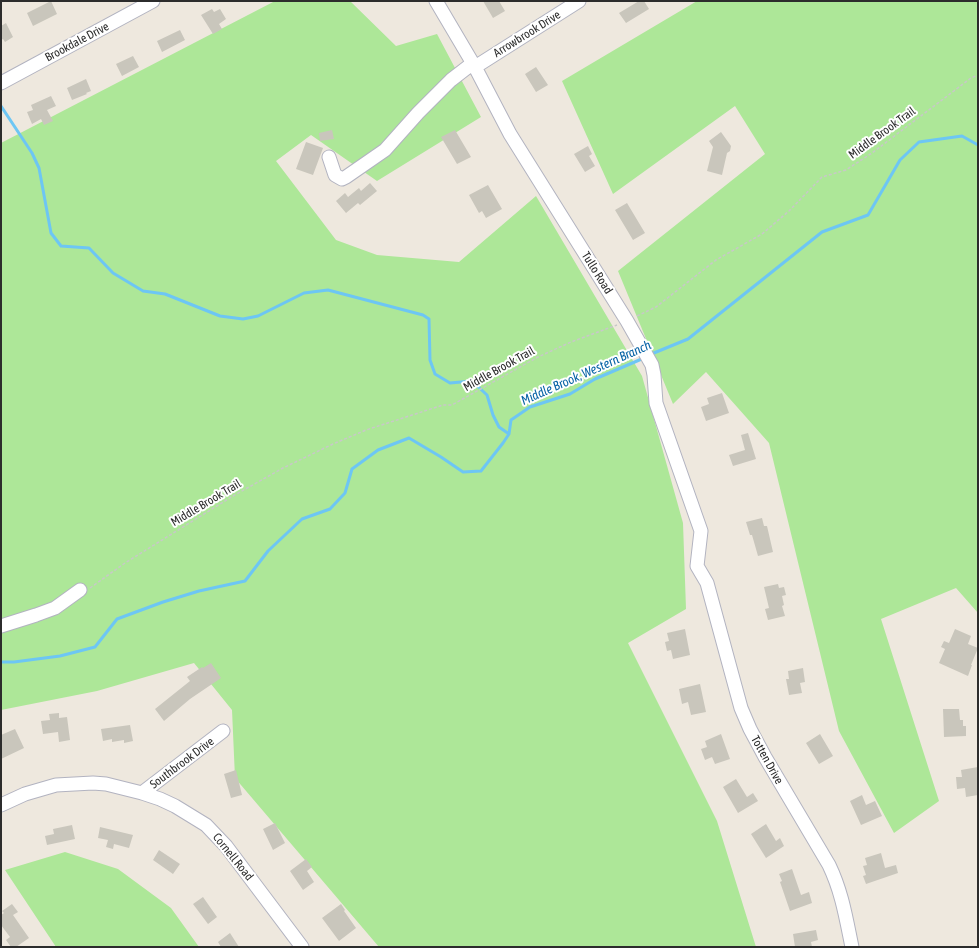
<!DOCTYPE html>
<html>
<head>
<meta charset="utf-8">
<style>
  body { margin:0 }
  #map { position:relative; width:979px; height:948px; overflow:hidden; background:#eee8de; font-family:"Asap Condensed",sans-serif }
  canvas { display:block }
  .frame { position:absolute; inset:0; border:2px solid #2c2c2c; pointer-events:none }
</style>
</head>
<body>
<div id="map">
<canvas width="979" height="948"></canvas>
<div class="frame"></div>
</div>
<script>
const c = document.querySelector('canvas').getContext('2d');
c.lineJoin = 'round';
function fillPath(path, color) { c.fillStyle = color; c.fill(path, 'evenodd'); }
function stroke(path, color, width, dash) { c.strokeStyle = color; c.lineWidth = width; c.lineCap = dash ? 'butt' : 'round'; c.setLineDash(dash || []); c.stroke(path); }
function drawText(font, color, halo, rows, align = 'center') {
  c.font = font + ' "Asap Condensed",sans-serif'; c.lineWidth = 4; c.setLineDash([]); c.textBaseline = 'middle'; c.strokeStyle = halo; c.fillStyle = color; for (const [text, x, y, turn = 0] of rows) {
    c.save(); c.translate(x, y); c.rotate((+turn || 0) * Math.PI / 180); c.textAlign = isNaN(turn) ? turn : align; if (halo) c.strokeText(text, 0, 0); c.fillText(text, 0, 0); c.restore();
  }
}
const green = new Path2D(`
  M275 1H350L396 46 437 34 481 117 377 181 311 135 276 161 336 240 377 255 459 262 536 196 642 376 683 523 686 609 628 643 717 821 756 947H379L235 778 232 710 194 663 97 691 1 710V143Z
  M697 1H978V613L956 588 881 619 939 801 894 833 839 731 769 443 706 372 673 404 618 271 765 154 735 106 613 194 562 81Z
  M65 852 118 869 171 908 199 947H56L5 870Z`);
const stream = new Path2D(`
  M1 106 32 153 39 168 51 233 61 246 89 248 113 273 143 291 165 294 220 316 243 319 258 316 304 293 328 290 423 315 429 319 430 360 435 374 450 383 472 381 487 395 493 415 499 427 509 434
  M649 355 688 339 822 232 868 215 900 160 919 142 962 136 978 145
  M1 662H14L60 656 95 647 117 619 163 602 199 591 245 581 268 551 302 519 330 509 345 493 352 469 378 450 409 438 441 457 463 472 481 471 503 443 509 434 511 420 530 407 570 394 595 379 644 358`);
const building = new Path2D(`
  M51 1 57 14 33 26 27 13Z
  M483 1H499L505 11 493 18Z
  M639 1H644L649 9 626 23 619 13Z
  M212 9 214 12 220 9 226 19 219 24 222 29 213 34 201 15Z
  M6 23 13 37 5 42 3 39 1 40V26Z
  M180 30 185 40 162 52 157 41Z
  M133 56 139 67 122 76 116 64Z
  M536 67 548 85 536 92 525 74Z
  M86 79 91 91 86 93 87 94 72 100 67 88Z
  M51 96 56 106 47 110 53 121 44 125 41 119 32 124 27 112 33 110 31 105Z
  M332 130 334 139 320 141 319 133Z
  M455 130 471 157 457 164 441 137Z
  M721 132 731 146 730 151 727 153 722 175 707 171 713 147 709 141Z
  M306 142 323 148 313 175 296 169Z
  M588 146 592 154 589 156 595 166 585 172 574 154Z
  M370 183 377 191 360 205 358 203 346 213 336 201 345 193 348 197 359 188 361 191Z
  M488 185 502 209 486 218 482 211 479 213 469 195Z
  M627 203 645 233 633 240 615 210Z
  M722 393 729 413 706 421 701 407 709 404 707 398Z
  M748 433 756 459 733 466 729 455 745 450 741 435Z
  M762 518 764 526H767L773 552 758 556 752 535H750L746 522Z
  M778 584 779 588 784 587 786 595 782 596 784 605 782 606 785 616 768 620 765 609 769 608 764 587Z
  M685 629 690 655 673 659 671 650 667 651 665 642 669 641 667 633Z
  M955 629 971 636 968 644 978 648 971 665H972L968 676 939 663 945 649 941 647 944 641 949 643Z
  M211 663 221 678 190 699 164 721 155 709 190 681 187 677 202 667 203 668Z
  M803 668 805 682 800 683 802 693 789 695 786 679H789L788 671Z
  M700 684 706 712 691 715 688 702 682 704 679 689Z
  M943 709H959L960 720H963V726H966V736L944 737Z
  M59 713V718L67 717 70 740 59 742 58 732 43 734 41 721 50 720 49 714Z
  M130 725 133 741 124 743V740L112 742V739L103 741 101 729Z
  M15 729 24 748 1 759V735Z
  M721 734 730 759 715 764 712 757 705 760 701 749 707 747 705 741Z
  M820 734 833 756 819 764 806 743Z
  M978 767V795L966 797 965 788 957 789 956 777H962L961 770Z
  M236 770 242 795 231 798 224 774Z
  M736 779 747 797 753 793 758 801 738 813 723 787Z
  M862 795 866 805 875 801 882 816 861 825 850 801Z
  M275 823 285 843 273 850 263 829Z
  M766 824 776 841 780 838 784 846 766 858 751 834Z
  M72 825 75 839 47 845 45 836 54 834 53 829Z
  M100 827 133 835 129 848 114 844 113 849 106 847 108 840 98 838Z
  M159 850 180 864 173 874 153 860Z
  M881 853 885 868 896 865 898 873 866 884 863 876 866 875 863 866 867 865 865 858Z
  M306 859 312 867 307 871 314 882 303 890 290 871Z
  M792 869 801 895 809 892 812 903 790 911 780 882 782 881 779 874Z
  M203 897 217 917 208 924 193 904Z
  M12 904 18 912 13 915 29 938 16 947H11L6 940 10 937 1 925V915L4 913 2 911Z
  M341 904 345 910 344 911 356 928 339 941 322 918Z
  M816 930 818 940 811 942 812 947H795L793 934Z
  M230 933 239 947H221L218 942Z`);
const path = new Path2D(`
  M637 316 656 307 716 260 762 234 789 211 822 177 846 170 872 153 971 78 978 75
  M90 588 125 563 233 496 283 468 333 444 366 430 443 405H452L538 357 571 342 617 325`);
const minor = new Path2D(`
  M436 1 475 67 510 134 627 321 652 365 654 375 656 403 701 531 697 566 707 583 741 708 750 729 765 757 829 865C842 892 846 918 852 947
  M475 67 579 1
  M1 83 153 1
  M329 157 335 175 342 179 346 177 385 150 418 113 451 80 473 63
  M1 626 36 615 55 608 80 590
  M142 793 160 799 175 806 206 825 226 846 302 947
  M1 805 25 794 56 785 93 783 106 784 142 793 223 731`);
const streetNames = [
  ["Arrowbrook Drive",527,34,-32],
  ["Brookdale Drive",77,42,-28],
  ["Middle Brook Trail",882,133,-36],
  ["Tullo Road",597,273,58],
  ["Middle Brook Trail",499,369,-29],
  ["Middle Brook Trail",206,503,-31],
  ["Totten Drive",767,760,61],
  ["Southbrook Drive",182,763,-37],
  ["Cornell Road",233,857,51]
];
const waterNames = [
  ["Middle Brook, Western Branch",586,373,-24]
];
fillPath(green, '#ade798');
stroke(stream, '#6dc6f4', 3);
fillPath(building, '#c9c6bc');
stroke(minor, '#b2b3c0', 15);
stroke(path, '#c8c8c8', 1.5, [3, 2]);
stroke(minor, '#fff', 13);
drawText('12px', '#2c2c2c', '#fff', streetNames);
drawText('italic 13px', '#0763a5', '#fff', waterNames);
</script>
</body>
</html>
